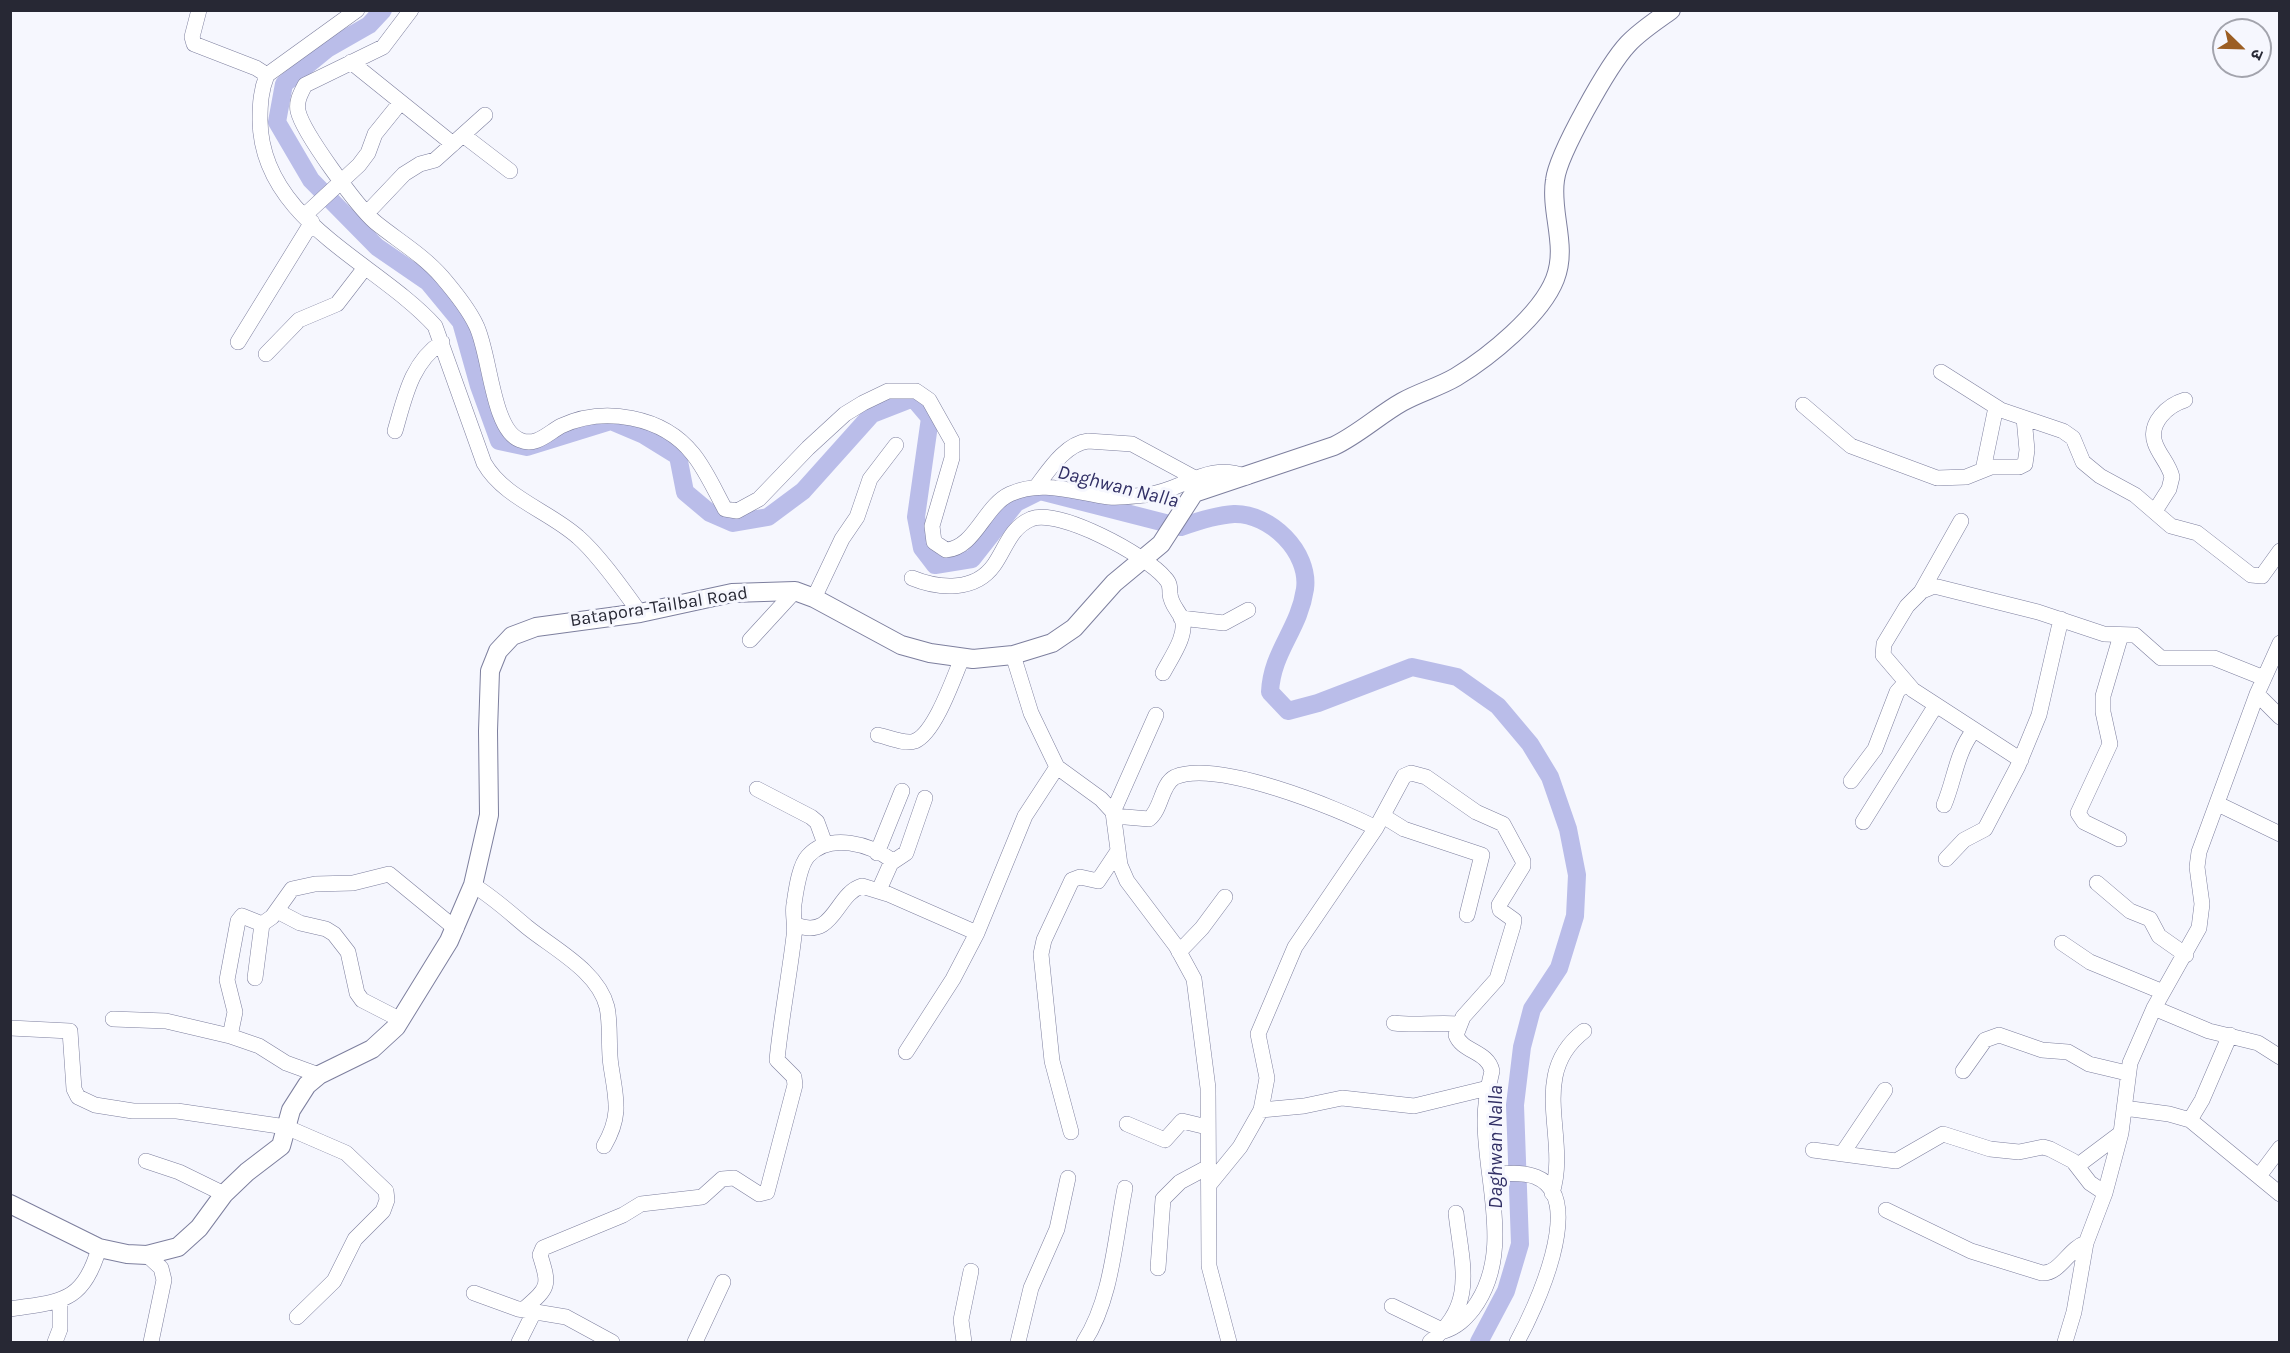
<!DOCTYPE html>
<html>
<head>
<meta charset="utf-8">
<style>
  body { margin:0 }
  #map { position:relative; width:2290px; height:1353px; overflow:hidden; background:#f6f7fe; font-family:Karla,"Noto Sans Devanagari",sans-serif }
  canvas { display:block }
  .frame { position:absolute; inset:0; border:12px solid #272834; pointer-events:none }
  .north { position:absolute; left:2212px; top:18px; width:60px; height:60px; box-sizing:border-box; background:#f6f7fe; border:2px solid #a3a4ad; border-radius:50%; rotate:113deg; font-size:16px; font-weight:700; line-height:24px; text-align:center; color:#272834 }
  .north::after { content:''; display:block; margin:auto; width:21px; height:27px; background:#9c5e23; clip-path:polygon(50% 0,100% 100%,50% 72%,0 100%) }
</style>
</head>
<body>
<div id="map">
<canvas width="2290" height="1353"></canvas>
<div class="frame"></div>
<div class="north">उ</div>
</div>
<script>
const c = document.querySelector('canvas').getContext('2d');
c.lineJoin = 'round';
function stroke(path, color, width, dash) { c.strokeStyle = color; c.lineWidth = width; c.lineCap = dash ? 'butt' : 'round'; c.setLineDash(dash || []); c.stroke(path); }
function drawText(font, color, halo, rows, align = 'center') {
  c.font = font + ' Karla,sans-serif'; c.lineWidth = 6; c.setLineDash([]); c.textBaseline = 'middle'; c.strokeStyle = halo; c.fillStyle = color; for (const [text, x, y, turn = 0] of rows) {
    c.save(); c.translate(x, y); c.rotate((+turn || 0) * Math.PI / 180); c.textAlign = isNaN(turn) ? turn : align; if (halo) c.strokeText(text, 0, 0); c.fillText(text, 0, 0); c.restore();
  }
}
const river = new Path2D(`
  M383 10 369 25 327 49 284 84 277 122 311 180 377 247 428 282 461 322 479 386 499 441 527 447 611 421 644 435 678 456 685 492 710 513 733 523 768 517 803 491 872 414 913 398 930 418 916 517 922 548 935 565 972 559 1016 503 1040 491 1181 527C1198 521 1216 515 1234 514 1270 513 1310 552 1305 589 1299 630 1272 651 1270 692L1288 711 1318 703 1412 667 1457 677 1498 706 1530 744 1550 777 1568 829 1577 875 1575 916 1559 968 1532 1009 1522 1047 1515 1105 1520 1244 1506 1291 1479 1342`);
const minor = new Path2D(`
  M199 10 192 37 194 44 256 68 267 75
  M357 10 267 75C261 90 260 103 260 120 261 221 377 262 435 326L484 463C504 498 549 511 578 537 598 554 624 591 640 613
  M411 10 383 47 305 85C301 93 296 101 298 111 303 133 357 206 375 222 397 240 423 255 442 277 454 291 468 308 476 325 490 352 492 430 520 440 536 447 548 433 561 426 604 406 663 416 693 454 706 470 715 491 725 509L737 511 759 499 808 448 845 414 863 403 888 391H916L929 400 952 441V458L932 526 934 542 946 550C975 548 984 506 1010 494 1043 479 1075 493 1109 497 1121 498 1134 496 1146 495 1184 491 1206 461 1247 477
  M351 62 453 144
  M463 135 510 171
  M367 213 404 174 420 164 435 160 485 115
  M305 215 359 165 368 153 375 134 400 103
  M238 342 312 222
  M266 354 299 320 337 304 364 269
  M1941 372 2001 410 2063 431 2073 438 2083 462 2100 476 2135 495 2171 526 2197 533 2251 575 2262 576 2280 551
  M1803 405 1851 446 1937 478 1966 477 1991 467H2019L2025 464 2027 450 2024 418
  M395 431C405 397 411 363 442 342
  M1983 470 1996 407
  M1036 487C1049 470 1065 444 1088 441L1132 444 1193 477
  M2155 511 2169 489 2172 477C2169 464 2159 455 2155 443 2148 423 2168 405 2185 400
  M912 578C939 589 975 592 994 565 1006 548 1010 528 1031 519 1059 508 1146 555 1165 578 1170 583 1170 588 1170 594 1171 605 1178 610 1182 619 1188 635 1170 659 1163 673
  M1921 592 1961 521
  M814 598 842 539 857 517 870 479 896 445
  M1181 618 1224 623 1248 610
  M750 640 795 591
  M1013 655 1031 713 1057 767 1101 799 1113 812 1120 865 1127 881 1176 946 1194 979 1208 1088 1209 1266 1229 1342
  M2257 694 2280 717
  M878 735C888 737 906 745 915 741 935 733 954 677 962 658
  M2021 760 1913 690 1883 655 1884 644 1907 606 1922 591 1934 586 2038 612 2104 634 2135 635 2161 658H2214L2264 678
  M1851 781 1875 749 1897 692 1905 683
  M757 789 811 817 817 822 825 844
  M2218 804 2280 834
  M1944 805C1955 779 1956 753 1974 730
  M1113 812 1156 715
  M1114 816 1149 819C1162 809 1161 784 1175 777 1217 759 1337 808 1376 828
  M1383 816 1404 829 1482 855 1467 915
  M1863 822 1936 705
  M2119 839 2084 822 2078 813 2110 744 2103 712V696L2121 635
  M877 853 902 791
  M1946 859 1964 840 1985 829 2018 766 2039 715 2061 619
  M2097 883 2130 911 2150 919 2159 936 2186 955
  M473 885C493 897 509 912 527 927 554 949 598 971 607 1007 611 1026 608 1047 611 1066 616 1099 622 1115 604 1146
  M879 890 891 863 906 853 925 798
  M277 911 300 923 326 929 334 934 348 952 357 993 362 1000 401 1020
  M796 925C835 940 835 894 862 886L888 894 977 933
  M2062 943 2090 962 2163 992
  M1179 952 1202 928 1225 897
  M255 978 262 924
  M2154 1008 2209 1031 2258 1043 2280 1057
  M113 1019 166 1021 230 1036 259 1046 286 1063 319 1075
  M1394 1023C1416 1026 1436 1022 1459 1024
  M10 1028 70 1031 74 1089 78 1097 95 1105 133 1111H177L286 1127 346 1153 386 1191 387 1200 383 1211 355 1239 334 1281 297 1317
  M230 1036 235 1012 227 980 238 921 242 916 262 924 272 917 292 889 315 884 353 883 389 874 456 929
  M906 1052 953 979 977 933 1025 816 1057 767
  M1963 1071 1985 1040 1999 1035 2042 1050 2068 1052 2089 1064 2127 1073
  M2124 1108 2169 1114 2190 1120 2280 1194
  M1261 1110 1304 1106 1342 1098 1414 1106 1488 1088
  M2190 1120 2202 1100 2230 1035
  M1127 1124 1165 1140 1182 1121 1207 1127
  M1071 1132 1052 1061 1041 954 1044 940 1072 880 1080 877 1098 881 1118 851
  M1813 1150 1896 1161 1943 1134 1990 1149 2019 1152 2043 1147 2050 1149 2073 1161 2090 1183 2105 1193
  M1842 1154 1885 1090
  M146 1161 179 1172 224 1194
  M2077 1166 2121 1133
  M1490 1174C1504 1174 1523 1171 1536 1177 1588 1198 1534 1311 1517 1342
  M2259 1176 2280 1148
  M1209 1185 1240 1147 1261 1110 1267 1078 1258 1034 1295 947 1376 828 1404 776 1411 773 1426 777 1476 812 1503 824 1523 861V866L1499 905 1500 910 1514 920 1513 926 1497 979 1463 1017 1456 1035C1462 1052 1488 1051 1492 1071 1488 1087 1485 1103 1485 1121 1485 1183 1514 1254 1473 1309 1465 1319 1457 1327 1444 1331L1392 1306
  M1552 1193C1570 1138 1527 1075 1584 1031
  M1886 1210 1971 1251 2042 1273C2060 1274 2069 1248 2086 1243
  M147 1255 161 1268 164 1280 151 1342
  M1158 1268 1163 1199 1180 1182 1208 1167
  M474 1293 518 1309 566 1317 612 1342
  M10 1309C60 1301 83 1304 99 1248
  M523 1310C549 1287 550 1287 540 1255L543 1248 623 1215 641 1204 702 1197 722 1179 734 1178 759 1194 767 1192 795 1085 794 1077 777 1060C781 1019 789 978 794 936 796 926 792 914 794 904 796 891 799 866 808 856 830 832 870 844 893 861
  M55 1342 60 1329V1302
  M519 1342 534 1312
  M695 1342 723 1282
  M964 1342 961 1320 971 1271
  M1018 1342 1031 1288 1057 1229 1068 1178
  M1084 1342C1112 1299 1115 1238 1125 1188
  M1430 1342C1477 1305 1462 1266 1456 1213
  M2065 1342 2074 1312 2086 1243 2105 1193 2121 1133 2130 1063 2154 1008 2199 928 2202 904 2197 867 2199 852 2257 694 2280 643`);
const major = new Path2D(`
  M10 1204 99 1248 127 1254 147 1255 178 1247 199 1228 224 1194 247 1172 281 1146 291 1110 307 1085 319 1075 372 1049 396 1027 449 941 473 885 489 815 488 731 490 671 498 651 512 636 536 627 640 613 732 593 795 591 814 598 901 645 930 653 973 659 1013 655 1052 643 1074 628 1114 583 1161 544 1194 493 1334 446C1359 434 1379 415 1402 402 1420 392 1439 387 1456 377 1489 357 1541 315 1555 279 1568 246 1550 213 1555 180 1558 154 1609 64 1628 44 1640 31 1656 21 1671 10`);
const streetNames = [
  ["Batapora-Tailbal Road",659,607,-9]
];
const waterNames = [
  ["Daghwan Nalla",1118,487,14],
  ["Daghwan Nalla",1496,1147,-90]
];
stroke(river, '#babde9', 18);
stroke(minor, '#7d7f9e', 16);
stroke(major, '#7d7f9e', 20);
stroke(minor, '#fff', 15);
stroke(major, '#fff', 18);
drawText('18px', '#272834', '#f6f7fe', streetNames);
drawText('italic 20px', '#312f65', '#f6f7fe', waterNames);
</script>
</body>
</html>
